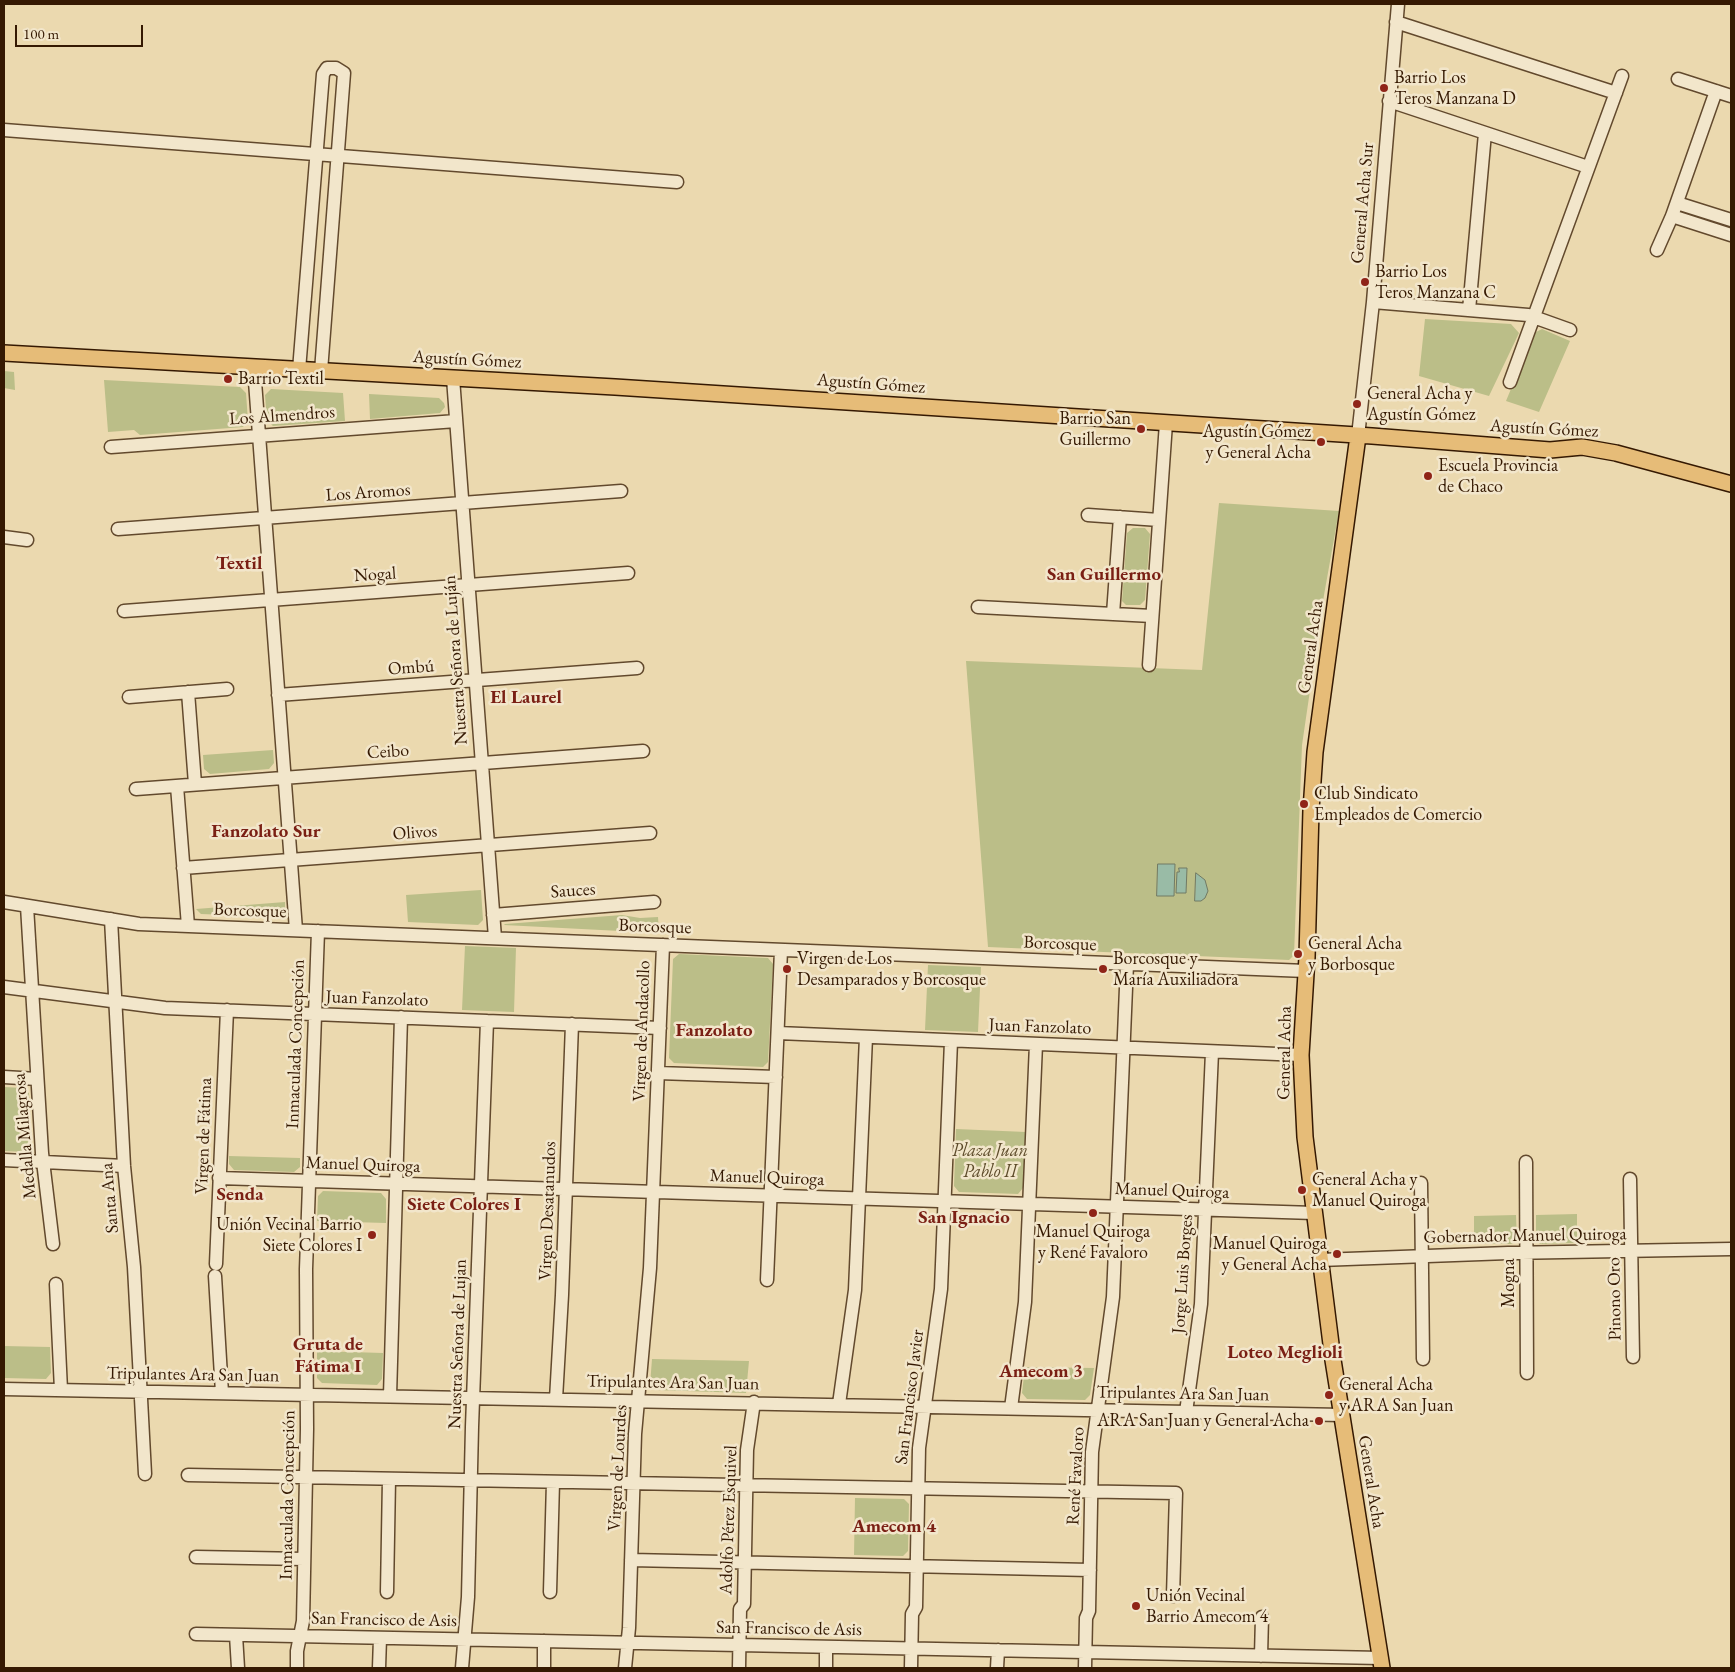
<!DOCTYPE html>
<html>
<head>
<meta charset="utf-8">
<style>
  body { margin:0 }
  #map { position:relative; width:1735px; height:1672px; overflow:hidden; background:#ebd9af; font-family:"EB Garamond",serif }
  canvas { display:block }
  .frame { position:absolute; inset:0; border:5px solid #351902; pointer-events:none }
  .scale { position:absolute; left:15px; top:25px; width:128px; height:22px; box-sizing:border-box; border:2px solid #351902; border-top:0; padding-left:6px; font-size:15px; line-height:18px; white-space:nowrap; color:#351902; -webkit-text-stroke:4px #f2e6cb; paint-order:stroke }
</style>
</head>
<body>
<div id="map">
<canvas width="1735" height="1672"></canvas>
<div class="frame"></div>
<div class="scale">100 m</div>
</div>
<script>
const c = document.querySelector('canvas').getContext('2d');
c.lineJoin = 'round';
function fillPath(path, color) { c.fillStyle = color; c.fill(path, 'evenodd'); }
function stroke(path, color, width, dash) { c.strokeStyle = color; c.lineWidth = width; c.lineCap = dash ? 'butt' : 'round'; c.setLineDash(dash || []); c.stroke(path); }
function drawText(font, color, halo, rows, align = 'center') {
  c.font = font + ' "EB Garamond",serif'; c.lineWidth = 5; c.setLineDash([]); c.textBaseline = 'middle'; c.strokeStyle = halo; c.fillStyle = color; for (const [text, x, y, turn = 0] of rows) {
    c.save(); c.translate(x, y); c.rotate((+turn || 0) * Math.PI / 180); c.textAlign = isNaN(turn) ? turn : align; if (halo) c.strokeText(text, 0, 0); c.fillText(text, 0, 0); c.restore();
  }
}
const green = new Path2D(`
  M1425 319 1511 324 1519 333 1489 396 1419 376Z
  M1542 329 1570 341 1539 412 1506 401 1534 333Z
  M4 371 14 372 15 390 4 388Z
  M104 380 240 387 246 393 248 421 243 427 140 435 134 430 108 432Z
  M271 389 343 393 345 421 273 426 267 421 265 395Z
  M369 394 439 398 444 403 445 407 440 413 370 419Z
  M1219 503 1339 511 1324 595 1302 745 1294 955 1289 960 988 947 966 661 1202 670Z
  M1133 528H1145L1150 534 1145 600 1140 605H1126L1122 601 1127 533Z
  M273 750 274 763 269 769 210 774 204 769 203 755Z
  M481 890 483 920 478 925 408 922 406 895Z
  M285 902V911L280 917 201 914 196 909Z
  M622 915 640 918 658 917 659 933 504 925 505 924Z
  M465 946 516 948 514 1012 462 1010Z
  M679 954 768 958 773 964 768 1062 763 1067 674 1063 669 1058 673 959Z
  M928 965 981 967 978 1032 925 1030Z
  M4 1087 23 1088 29 1093 32 1146 26 1152 4 1151Z
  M956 1129 1026 1132 1023 1188 1018 1194 959 1192 954 1186Z
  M229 1156 300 1158V1167L294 1172 234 1170 229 1164Z
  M323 1191 381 1193 386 1199V1223L317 1221 318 1196Z
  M1577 1214V1243L1540 1244 1536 1239V1215Z
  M1516 1215 1517 1241 1512 1244H1474V1216Z
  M4 1346 50 1347 51 1373 46 1379 4 1378Z
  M317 1351 383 1353 382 1379 377 1385 322 1383 317 1378Z
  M652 1359 749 1361 746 1393 655 1390 650 1385Z
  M1025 1367 1094 1368 1090 1395 1085 1400 1027 1399 1022 1393Z
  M855 1498 904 1499 909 1504 908 1551 903 1556 854 1555Z`);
const water = new Path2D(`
  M1158 864H1175L1174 896H1157Z
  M1179 868H1187L1186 893H1176L1177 872H1179Z
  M1196 873 1205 880 1208 891 1205 898 1201 901H1195Z`);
const minor = new Path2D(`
  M1396 22 1616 93
  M1678 79 1731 96
  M1389 101 1588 167
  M4 130 677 182
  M1677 203 1731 220
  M1672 216 1731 235
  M1657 250 1672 216 1716 91
  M1373 302 1528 315 1570 330
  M1469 310 1485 133
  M254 368 296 930
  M299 370 323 74 327 68H336L344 73 321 371
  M453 378 495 938
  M1510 382 1622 76
  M1358 436 1373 302 1398 4
  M111 447 456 421
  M1088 515 1159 520
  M118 529 621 491
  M4 537 27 540
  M978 607 1152 616
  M124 611 628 573
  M1113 614 1120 517
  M1149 665 1166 423
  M188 692 195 784
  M278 695 637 668
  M129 697 227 689
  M177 786 188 926
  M136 789 643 751
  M183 868 650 833
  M4 902 139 924 1306 971
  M27 906 42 1153 53 1244
  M493 915 654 902
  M111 919 124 1166 134 1267 145 1474
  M4 987 165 1008 660 1028
  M778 1033 1301 1055
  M658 1073 776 1077
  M4 1077 37 1079
  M4 1160 124 1166
  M1526 1162 1527 1373
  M219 1178 1314 1213
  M1630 1179 1633 1357
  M1421 1183 1423 1359
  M1320 1260 1508 1253 1731 1249
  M216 1264 227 1010
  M215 1276 222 1393
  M767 1280 781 950
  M56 1284 61 1390
  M4 1389 1342 1415
  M390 1396 401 1017
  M556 1399 562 1295 572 1024
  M839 1404 855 1290 866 1037
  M1011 1408 1025 1302 1036 1044
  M1186 1412 1201 1304 1212 1052
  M188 1475 1176 1493 1173 1596
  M196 1557 304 1559
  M631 1560 1090 1570
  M387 1592 389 1479
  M550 1592 553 1482
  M196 1634 1381 1658
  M236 1635 238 1668
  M1261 1656 1262 1617
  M297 1668V1651L303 1621 307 1429 306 1269 318 931
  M379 1668 380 1638
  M462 1668 468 1597 472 1427 487 1021
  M544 1668V1641
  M625 1668 629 1628 635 1434 650 1268 663 945
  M739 1668 740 1609 744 1604 747 1450 754 1402
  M826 1668V1647
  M911 1668 912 1614 916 1607 919 1448 941 1289 951 1041
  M997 1668 998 1650
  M1085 1668 1086 1618 1089 1611 1092 1452 1113 1297 1127 964`);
const major = new Path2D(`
  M4 353 615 387 1372 436 1550 450 1582 447 1616 453 1731 484
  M1358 436 1315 752 1311 810 1307 957 1301 1055 1305 1137 1333 1360 1382 1668`);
const markers = [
  [1384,88,5,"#8f2418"],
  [1365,282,5,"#8f2418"],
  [228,379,5,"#8f2418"],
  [1357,404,5,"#8f2418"],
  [1141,429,5,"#8f2418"],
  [1321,442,5,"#8f2418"],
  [1428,476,5,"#8f2418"],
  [1304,804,5,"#8f2418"],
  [1298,954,5,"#8f2418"],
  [787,969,5,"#8f2418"],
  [1103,969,5,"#8f2418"],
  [1302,1190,5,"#8f2418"],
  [1093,1213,5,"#8f2418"],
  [372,1235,5,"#8f2418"],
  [1337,1254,5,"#8f2418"],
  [1329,1395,5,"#8f2418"],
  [1319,1421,5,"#8f2418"],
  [1136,1606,5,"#8f2418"]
];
const poiNames = [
  ["Barrio Los",1394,78],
  ["Teros Manzana D",1394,99],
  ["Barrio Los",1375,272],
  ["Teros Manzana C",1375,293],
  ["Barrio Textil",238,379],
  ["General Acha y",1367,394],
  ["Agustín Gómez",1367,415],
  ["Barrio San",1131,419,"right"],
  ["Guillermo",1131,440,"right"],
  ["Agustín Gómez",1311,432,"right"],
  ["y General Acha",1311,453,"right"],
  ["Escuela Provincia",1438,466],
  ["de Chaco",1438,487],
  ["Club Sindicato",1314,794],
  ["Empleados de Comercio",1314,815],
  ["General Acha",1308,944],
  ["y Borbosque",1308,965],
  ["Virgen de Los",797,959],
  ["Desamparados y Borcosque",797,980],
  ["Borcosque y",1113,959],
  ["María Auxiliadora",1113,980],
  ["General Acha y",1312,1180],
  ["Manuel Quiroga",1312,1201],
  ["Unión Vecinal Barrio",362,1225,"right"],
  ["Siete Colores I",362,1246,"right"],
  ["Manuel Quiroga",1093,1232,"center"],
  ["y René Favaloro",1093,1253,"center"],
  ["Manuel Quiroga",1327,1244,"right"],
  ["y General Acha",1327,1265,"right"],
  ["General Acha",1339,1385],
  ["y ARA San Juan",1339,1406],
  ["ARA San Juan y General Acha",1309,1421,"right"],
  ["Unión Vecinal",1146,1596],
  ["Barrio Amecom 4",1146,1617]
];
const streetNames = [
  ["General Acha Sur",1363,203,-85],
  ["Agustín Gómez",467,360,3],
  ["Agustín Gómez",871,384,4],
  ["Los Almendros",282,416,-4],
  ["Agustín Gómez",1544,429,3],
  ["Los Aromos",368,493,-4],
  ["Nogal",375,575,-4],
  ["General Acha",1311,647,-82],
  ["Nuestra Señora de Luján",456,660,-94],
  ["Ombú",411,668,-4],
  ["Ceibo",388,752,-4],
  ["Olivos",415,833,-4],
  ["Sauces",573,891,-4],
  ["Borcosque",250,911,2],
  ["Borcosque",655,927,2],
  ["Borcosque",1060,944,2],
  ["Juan Fanzolato",377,999,2],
  ["Juan Fanzolato",1040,1027,2],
  ["Virgen de Andacollo",642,1031,-88],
  ["Inmaculada Concepción",296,1044,-88],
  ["General Acha",1285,1053,-89],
  ["Medalla Milagrosa",25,1136,-95],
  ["Virgen de Fátima",204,1136,-88],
  ["Manuel Quiroga",363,1165,2],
  ["Manuel Quiroga",767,1178,2],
  ["Manuel Quiroga",1172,1191,2],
  ["Santa Ana",110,1198,-95],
  ["Virgen Desatanudos",548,1211,-88],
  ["Gobernador Manuel Quiroga",1525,1236,-1],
  ["Jorge Luis Borges",1183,1274,-86],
  ["Mogna",1509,1283,-90],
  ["Pinono Oro",1615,1299,-91],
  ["Nuestra Señora de Lujan",458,1344,-88],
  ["Tripulantes Ara San Juan",193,1375,1],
  ["Tripulantes Ara San Juan",673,1383,1],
  ["Tripulantes Ara San Juan",1183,1394,1],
  ["San Francisco Javier",910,1397,-83],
  ["Virgen de Lourdes",618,1468,-87],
  ["René Favaloro",1076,1476,-87],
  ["General Acha",1371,1482,81],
  ["Inmaculada Concepción",288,1495,-89],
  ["Adolfo Pérez Esquivel",729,1520,-88],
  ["San Francisco de Asis",384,1620,1],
  ["San Francisco de Asis",789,1629,1]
];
const parkNames = [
  ["Plaza Juan",990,1151],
  ["Pablo II",990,1172]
];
const neighbourhoodNames = [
  ["Textil",239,564],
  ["San Guillermo",1104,575],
  ["El Laurel",526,698],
  ["Fanzolato Sur",266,832],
  ["Fanzolato",714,1031],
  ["Senda",240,1195],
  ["Siete Colores I",464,1205],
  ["San Ignacio",964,1218],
  ["Gruta de",328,1345],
  ["Fátima I",328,1367],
  ["Loteo Meglioli",1285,1353],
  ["Amecom 3",1041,1372],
  ["Amecom 4",894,1527]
];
fillPath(green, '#bbbe88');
fillPath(water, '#99bba6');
stroke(water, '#717a64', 1);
stroke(minor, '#62492d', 15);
stroke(major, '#351902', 18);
stroke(minor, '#f2e6cb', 12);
stroke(major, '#e6bc78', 15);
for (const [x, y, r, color] of markers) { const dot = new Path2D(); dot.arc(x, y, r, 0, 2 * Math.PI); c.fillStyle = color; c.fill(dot); stroke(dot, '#f2e6cb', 2); }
drawText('18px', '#351902', '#f2e6cb', poiNames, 'left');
drawText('18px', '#351902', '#f2e6cb', streetNames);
drawText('italic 18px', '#5d4b2a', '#f2e6cb', parkNames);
drawText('bold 19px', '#7a1f14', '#f2e6cb', neighbourhoodNames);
</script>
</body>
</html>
